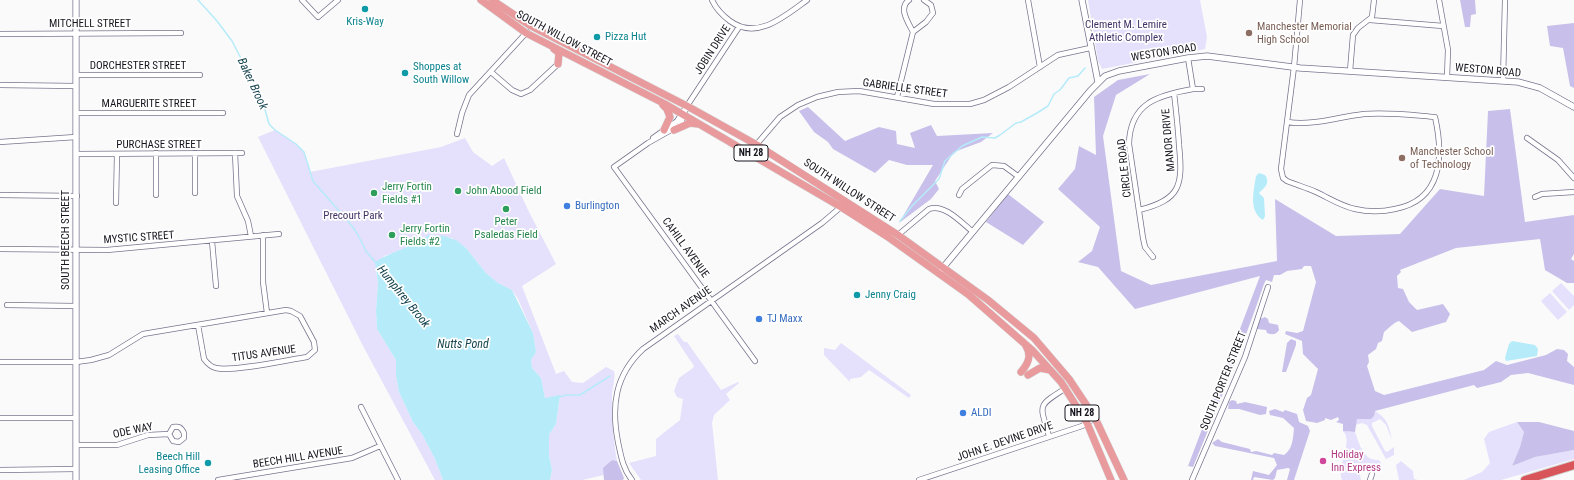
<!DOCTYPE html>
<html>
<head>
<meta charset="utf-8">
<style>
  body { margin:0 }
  canvas { display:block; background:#fafafa }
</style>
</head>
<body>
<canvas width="1574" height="480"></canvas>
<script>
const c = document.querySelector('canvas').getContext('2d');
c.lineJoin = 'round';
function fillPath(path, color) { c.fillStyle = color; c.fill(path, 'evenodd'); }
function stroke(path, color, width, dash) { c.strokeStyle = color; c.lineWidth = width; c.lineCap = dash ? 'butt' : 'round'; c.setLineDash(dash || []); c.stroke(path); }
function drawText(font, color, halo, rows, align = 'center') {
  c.font = font + ' "Roboto Condensed",sans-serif'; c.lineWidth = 3.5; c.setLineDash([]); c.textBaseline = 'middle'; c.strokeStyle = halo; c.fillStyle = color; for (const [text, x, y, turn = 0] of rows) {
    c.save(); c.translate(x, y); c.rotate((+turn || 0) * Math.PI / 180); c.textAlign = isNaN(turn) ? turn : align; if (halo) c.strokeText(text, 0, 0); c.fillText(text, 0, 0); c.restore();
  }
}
const green = new Path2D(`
  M1088 0H1200L1207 37 1205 49 1102 69 1098 60Z
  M275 130 296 144 304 152 310 172 441 147 465 138 473 152 492 166 504 158 528 210 556 264 522 286 556 374 564 371 572 382 583 383 606 367 614 371C616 379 612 387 612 396 612 418 613 439 617 461L611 460 604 475 582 480H550L552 470 549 455V435L556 424 560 396 545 398 541 378 532 368 531 360 536 352 533 333 518 299 512 290 498 283 486 273 466 248 452 238 428 235 409 248 384 256 376 271 378 283 376 311 377 329 396 360V376L399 392 413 422 422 434 435 459 443 480H435L362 344 258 137Z
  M1561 283 1574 296V305L1569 310 1552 291Z
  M1550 293 1567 312 1558 320 1541 301Z
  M678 334 684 342H687L721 390 738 382 739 383 726 394 730 400 714 415 712 423 718 480H641L629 463 656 456V439L680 420 683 399 677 397 674 391 679 378 693 368 694 366 674 336Z
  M841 343 911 395 909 398 869 370 861 377 850 379V382L824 355V348L835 350Z
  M1375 411C1388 419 1389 426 1392 440L1386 425 1380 419 1372 423V426L1385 451 1387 452 1394 447V455L1386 459 1367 425 1362 423 1355 425 1357 419Z
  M1517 422 1524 432 1520 447 1512 466 1535 457 1574 450V459L1501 480H1464L1482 472 1490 463 1484 439 1489 432Z
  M1346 430 1348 432H1355C1360 445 1363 461 1379 460L1381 463 1378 465 1367 463C1360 469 1359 472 1361 480H1342C1336 465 1354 442 1343 431Z
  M1401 461 1413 471 1414 479 1418 480H1399L1396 465Z`);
const forest = new Path2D(`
  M1460 0H1475L1476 14 1471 15 1470 27H1465Z
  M1574 23V88L1570 86 1563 48 1550 46 1547 26Z
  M1150 74 1116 95 1103 136 1121 271 1151 285 1277 261 1275 199 1336 236 1400 234 1440 189 1484 196 1488 111 1510 109 1525 222 1574 215V254L1571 259 1574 261V283H1567L1545 270 1540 239 1456 248 1400 270 1401 272 1397 276 1398 288 1403 289 1409 302 1417 310 1443 304 1450 314 1446 322 1412 332 1399 321C1394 322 1388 329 1384 332L1382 341 1378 343 1376 349 1368 355 1369 362 1367 366 1375 391 1384 395 1484 370 1496 361 1507 365 1546 355 1557 349 1564 350 1568 354 1567 361 1574 367V385L1528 373 1511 375 1501 382 1477 388 1474 385 1375 411 1374 416 1371 419H1357L1355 432 1343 431V424L1336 422 1339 420 1338 417 1331 420 1325 418V420L1317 423 1306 421 1303 410 1307 398 1311 395 1318 369 1303 354 1302 341 1285 334 1286 331 1297 333 1303 331 1316 282 1311 266H1304L1302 269 1287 271 1280 275H1274L1272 282 1266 280 1264 284C1243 346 1218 406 1193 467L1188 466 1260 276 1135 309 1098 267 1078 262 1092 251 1100 227 1058 189 1075 169 1079 146 1096 155 1094 97 1118 80Z
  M808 107 845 141 879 127 896 131 897 144 915 148 910 133 931 125 937 136 993 133 981 142 954 152 935 181 939 189 931 199 899 223 933 165H907L889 160 875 173 833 149 828 142 814 132 799 111Z
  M1008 194 1044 222 1023 245 986 222Z
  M1265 317 1268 319 1269 323 1278 325 1279 330C1276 335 1272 335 1267 333L1266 330 1257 329 1260 319Z
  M1291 339 1296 341V345L1286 372H1282L1287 343Z
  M1232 400 1236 401 1237 404 1245 402 1267 407 1266 414 1260 415 1239 409H1228L1229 402Z
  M1275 409 1283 412 1285 410 1297 414 1299 422 1308 426 1310 431 1294 480H1287L1290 469 1288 468 1277 470 1275 478 1273 480 1254 477 1253 480H1251L1253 471 1269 475 1277 465 1274 458 1215 446 1212 443 1218 439 1222 442 1250 449 1251 452 1256 451 1272 455 1274 453 1284 455C1293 449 1293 438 1294 428L1283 418 1270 415 1269 411Z
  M1517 422H1539L1574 431V450L1535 457 1512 466 1520 447 1524 432Z
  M612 460 617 461 624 478 623 480H604L603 468Z`);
const water = new Path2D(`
  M1259 173 1265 175C1271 183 1264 188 1259 193L1264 198 1265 216 1263 220C1248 211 1254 190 1256 176Z
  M428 235 444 236 456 240 466 248 486 273 498 283 512 290 533 333 536 352 531 360 532 368 541 378 545 398 560 395 556 424 549 435V455L552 470 550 480H443L435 459 422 434 413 422 399 392 396 376V360L377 329 376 311 378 283 375 262C392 251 412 248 428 235Z
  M1512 341 1535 345 1538 349 1537 356 1506 361 1505 358 1509 344Z`);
const stream = new Path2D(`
  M198 0 217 21 232 41 262 99 269 124 275 130 296 144 304 152 313 181 352 226 358 235 366 251 376 263
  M900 221 912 206 939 179 945 161 962 146 982 137 995 138 1000 135 1016 123 1021 122 1037 113 1048 106 1054 94 1060 90 1069 78 1078 76 1085 68
  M559 397 566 395H580L610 376`);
const minor = new Path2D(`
  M302 0 318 17 338 0
  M712 0C716 9 722 15 730 21 757 41 785 16 807 0
  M909 0C898 8 908 22 913 32L926 22 933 13 931 5 924 0
  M1028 0 1040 67
  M1439 0 1448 50 1447 77
  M1370 20 1443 26
  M0 34 181 33
  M1350 71 1353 35 1358 28 1372 17 1374 0
  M491 72 512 90 521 94 530 90 558 64
  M76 75H200
  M1503 81 1505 0
  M0 85 76 86
  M1193 89H1202
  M897 97 913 32
  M687 106 681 123 678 126 648 143 614 167 755 361
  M76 113H223
  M1287 122C1314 126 1337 117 1364 114 1388 112 1411 115 1435 117 1444 157 1442 200 1395 209 1382 212 1368 212 1355 209 1341 206 1329 198 1316 192 1307 188 1297 185 1287 181L1283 178 1281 169 1294 67 1300 0
  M457 134 462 113 469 95 527 32
  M653 138 677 121 739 27
  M1527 138 1558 160 1574 178
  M0 142 76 137
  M750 152 780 117 798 105 817 97 838 92 859 91 934 104H970L984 100 1009 87 1058 55 1090 48
  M156 153V195
  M235 153 237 196 248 221 251 236
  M76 154 242 153
  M195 193V153
  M0 195 77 196
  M959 195 962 189 992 165 1004 166 1019 177
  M1535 197 1542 194 1574 192
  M116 203 117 154
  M1139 210C1181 200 1183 185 1179 145 1178 127 1176 110 1174 93
  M263 235V282L267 313
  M898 235 929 209C944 203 962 223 973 232
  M212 241 216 286
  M0 249 107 250 279 234
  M1153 257 1145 247 1143 238 1129 144C1130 103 1158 95 1193 89L1188 58
  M7 305 75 306
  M0 362H76L91 360 109 355 143 334 286 310 291 311 300 316 314 342 315 350 307 357C287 360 233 372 216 368 211 367 207 363 204 359L198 325
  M361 407 398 480
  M0 418H76
  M1049 436C1040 404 1036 407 1066 388
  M76 445H117L148 435 169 434 173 441 179 442 184 438V433C181 427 179 426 173 427L169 434
  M0 470 76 469
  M218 480 352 458 380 446
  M632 480C623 469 621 456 618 442 611 406 615 375 643 349L822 223 842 206
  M919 480 1082 426 1095 418
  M1192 480 1245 357 1268 287
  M1370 480 1372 474`);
const tertiary = new Path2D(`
  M76 0V480
  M1082 0 1098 82
  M941 270 1090 91 1105 76 1119 71 1188 58 1207 56 1300 68 1518 82 1540 88 1574 107`);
const primary = new Path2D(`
  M481 0 526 33 665 104 841 207 888 237 969 295 1033 351 1061 382 1087 423 1111 480
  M492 0 531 26 687 106 757 145 898 235 988 300 1034 338 1069 379 1095 418 1124 480
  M554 49 559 53 558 64
  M663 105 667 109 670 117 664 130
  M674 130 690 123 698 124
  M1021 372C1028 364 1032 356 1026 346
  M1028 375 1040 368 1050 370`);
const motorway = new Path2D(`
  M1525 480 1574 465`);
const markers = [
  [365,9,4,"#0f9aa8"],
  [1249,33,4,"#8d6e63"],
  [597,37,4,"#0f9aa8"],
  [405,73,4,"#0f9aa8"],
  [1402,158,4,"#8d6e63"],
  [458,191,4,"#2e9e5b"],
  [374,193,4,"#2e9e5b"],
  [567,206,4,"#3f7fe0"],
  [506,209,4,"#2e9e5b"],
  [392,235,4,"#2e9e5b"],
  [857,295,4,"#0f9aa8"],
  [759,319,4,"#3f7fe0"],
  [963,413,4,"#3f7fe0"],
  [1323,461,4,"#d1479c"],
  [208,463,4,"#0f9aa8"]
];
const shields = [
  [751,153,34],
  [1082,413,34]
];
const shieldNames = [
  ["NH 28",751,153],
  ["NH 28",1082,413]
];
const cultureNames = [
  ["Kris-Way",365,22,"center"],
  ["Pizza Hut",605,37],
  ["Shoppes at",413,67],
  ["South Willow",413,80],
  ["Jenny Craig",865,295],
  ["Beech Hill",200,457,"right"],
  ["Leasing Office",200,470,"right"]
];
const streetNames = [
  ["MITCHELL STREET",90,24],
  ["SOUTH WILLOW STREET",564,39,28],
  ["JOBIN DRIVE",713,50,-57],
  ["WESTON ROAD",1164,53,-9],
  ["DORCHESTER STREET",138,66],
  ["WESTON ROAD",1488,71,5],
  ["GABRIELLE STREET",905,89,8],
  ["MARGUERITE STREET",149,104],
  ["MANOR DRIVE",1169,140,-95],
  ["PURCHASE STREET",159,145],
  ["CIRCLE ROAD",1125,168,-96],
  ["SOUTH WILLOW STREET",849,191,33],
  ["MYSTIC STREET",139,238,-4],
  ["SOUTH BEECH STREET",66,240,-90],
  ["CAHILL AVENUE",685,248,54],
  ["MARCH AVENUE",681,310,-35],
  ["TITUS AVENUE",264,354,-8],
  ["SOUTH PORTER STREET",1224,381,-68],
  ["ODE WAY",133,431,-12],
  ["JOHN E. DEVINE DRIVE",1005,442,-19],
  ["BEECH HILL AVENUE",298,458,-9]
];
const parkNames = [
  ["Clement M. Lemire",1126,25],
  ["Athletic Complex",1126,38],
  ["Precourt Park",353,216]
];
const educationNames = [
  ["Manchester Memorial",1257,27],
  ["High School",1257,40],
  ["Manchester School",1410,152],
  ["of Technology",1410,165]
];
const leisureNames = [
  ["Jerry Fortin",382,187],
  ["Fields #1",382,200],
  ["John Abood Field",466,191],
  ["Peter",506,222,"center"],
  ["Psaledas Field",506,235,"center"],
  ["Jerry Fortin",400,229],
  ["Fields #2",400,242]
];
const shopNames = [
  ["Burlington",575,206],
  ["TJ Maxx",767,319],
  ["ALDI",971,413]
];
const hotelNames = [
  ["Holiday",1331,455],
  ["Inn Express",1331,468]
];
const waterNames = [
  ["Baker Brook",252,84,65],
  ["Humphrey Brook",403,297,51],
  ["Nutts Pond",463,345]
];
fillPath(green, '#e5e0fb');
fillPath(forest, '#c8c0ea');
fillPath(water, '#b6ebfa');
stroke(stream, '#b6ebfa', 1.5);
stroke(minor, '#79748d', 6);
stroke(tertiary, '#79748d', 7);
stroke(primary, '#d5d5d6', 8);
stroke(motorway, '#d5d5d6', 10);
stroke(minor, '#fff', 4.5);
stroke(tertiary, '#fff', 5.5);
stroke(primary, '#e89a9c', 7);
stroke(motorway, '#d8565a', 8);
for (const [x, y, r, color] of markers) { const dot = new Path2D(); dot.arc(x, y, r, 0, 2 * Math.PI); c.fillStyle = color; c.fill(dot); stroke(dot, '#fff', 1.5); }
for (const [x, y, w] of shields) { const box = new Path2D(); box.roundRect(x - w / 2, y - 8, w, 16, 3); c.fillStyle = '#fff'; c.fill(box); stroke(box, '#16141d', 1); }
drawText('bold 10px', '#16141d', null, shieldNames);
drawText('11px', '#0d838f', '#fff', cultureNames, 'left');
drawText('11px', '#16141d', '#fff', streetNames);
drawText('11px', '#413266', '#fff', parkNames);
drawText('11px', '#785e54', '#fff', educationNames, 'left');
drawText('11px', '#27864d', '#fff', leisureNames, 'left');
drawText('11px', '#366cbe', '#fff', shopNames, 'left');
drawText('11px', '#b23c85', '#fff', hotelNames, 'left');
drawText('italic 12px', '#174551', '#fff', waterNames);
</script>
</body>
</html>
